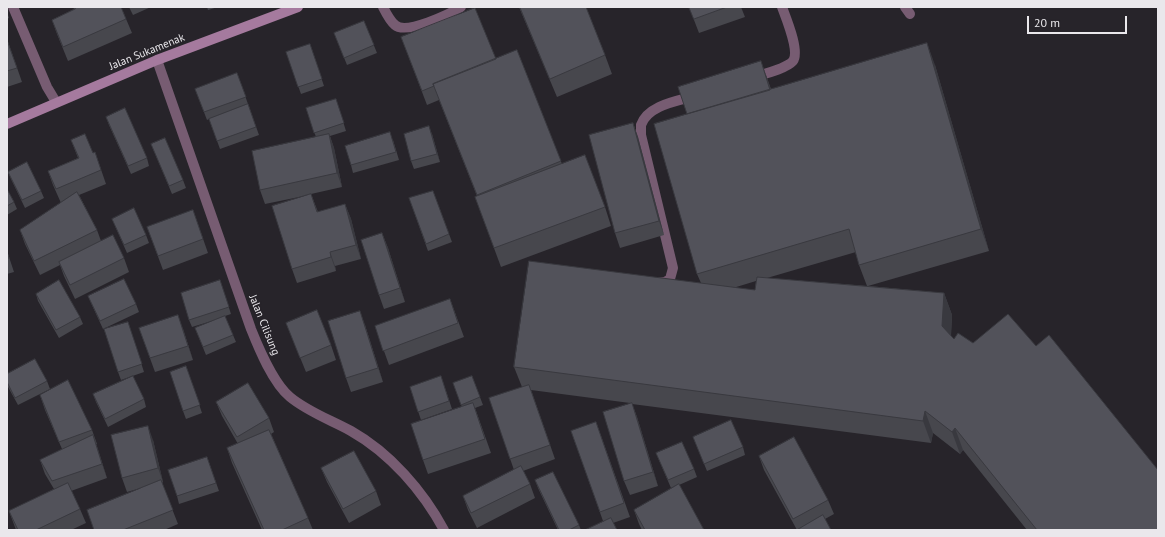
<!DOCTYPE html>
<html>
<head>
<meta charset="utf-8">
<style>
  body { margin:0 }
  #map { position:relative; width:1165px; height:537px; overflow:hidden; background:#27242a; font-family:"PT Sans",sans-serif }
  canvas { display:block }
  .frame { position:absolute; inset:0; border:8px solid #eae8ec; pointer-events:none }
  .scale { position:absolute; left:1027px; top:16px; width:100px; height:18px; box-sizing:border-box; border:2px solid #eae8ec; border-top:0; padding-left:5px; font-size:12px; line-height:14px; white-space:nowrap; color:#eae8ec; -webkit-text-stroke:3px #27242a; paint-order:stroke }
</style>
</head>
<body>
<div id="map">
<canvas width="1165" height="537"></canvas>
<div class="frame"></div>
<div class="scale">20 m</div>
</div>
<script>
const c = document.querySelector('canvas').getContext('2d');
c.lineJoin = 'round';
function stroke(path, color, width, dash) { c.strokeStyle = color; c.lineWidth = width; c.lineCap = dash ? 'butt' : 'round'; c.setLineDash(dash || []); c.stroke(path); }
function fillPath(path, color) { c.fillStyle = color; c.fill(path, 'evenodd'); }
function drawText(font, color, halo, rows, align = 'center') {
  c.font = font + ' "PT Sans",sans-serif'; c.lineWidth = 3; c.setLineDash([]); c.textBaseline = 'middle'; c.strokeStyle = halo; c.fillStyle = color; for (const [text, x, y, turn = 0] of rows) {
    c.save(); c.translate(x, y); c.rotate((+turn || 0) * Math.PI / 180); c.textAlign = isNaN(turn) ? turn : align; if (halo) c.strokeText(text, 0, 0); c.fillText(text, 0, 0); c.restore();
  }
}
const lane = new Path2D(`
  M383 7C386 13 390 21 395 25 406 35 450 14 461 7
  M753 77C763 74 786 69 793 61 800 51 786 18 782 7
  M657 283 665 282 670 279 673 268 641 135C641 132 641 128 641 125 648 105 678 101 695 96`);
const street = new Path2D(`
  M13 7 47 87 56 102
  M905 7 910 14
  M157 60 251 329C259 349 273 383 290 397 308 412 331 420 351 431 390 453 423 491 444 530`);
const secondary = new Path2D(`
  M7 124 157 60 298 7`);
const wall = new Path2D(`
  M73 7H121L132 33 68 61 57 34 52 20 74 9Z
  M129 7H151L133 15Z
  M207 7H218L208 10Z
  M519 7H586L605 55 612 74 557 97Z
  M689 7H741L745 17 699 33Z
  M7 12 9 18 7 19Z
  M364 21 377 53 347 65 334 33Z
  M401 37 496 59 517 50 562 164 605 207 611 226 501 267 475 197 477 196 439 100 427 105Z
  M7 39 22 82 7 87Z
  M310 44 324 86 301 94 286 52Z
  M935 65 989 251 868 286 944 293 952 315 951 336 1158 530H1027L963 450 960 454 933 433 931 443 632 404 637 417 658 486 630 495 624 481 630 403 531 390 555 459 523 471 530 484 535 498 477 528 468 510 463 496 514 470 489 398 522 387 514 367 701 283 697 274 687 114 766 75 771 89ZM856 252 859 265 867 286 767 278ZM756 281 755 290 733 288Z
  M237 73 259 135 220 149 209 119 207 120 195 89Z
  M336 99 346 131 330 136 334 148 342 187 311 194 318 212 345 204 351 219 361 259 335 266 336 271 297 283 292 269 309 195 265 204 260 190 316 137 306 108Z
  M106 117 147 158 149 166 131 174 109 125Z
  M633 123 638 137 664 235 620 248 615 233Z
  M432 134 440 162 414 169 411 161Z
  M71 140 93 153 95 152 106 184 79 195 97 230 101 241 124 258 129 272 75 299 64 276 60 265 40 275 25 244 20 230 61 203 53 185 48 171 78 158Z
  M393 140 399 160 353 173 351 165Z
  M151 144 183 180 186 188 172 194Z
  M8 172 41 191 44 198 25 208 11 179Z
  M7 189 14 202 17 209 7 215Z
  M433 191 452 242 428 251 409 198Z
  M193 210 208 253 163 270 147 227Z
  M112 219 146 235 149 243 127 253Z
  M382 233 388 248 405 302 384 309 379 295Z
  M7 251 14 272 7 274Z
  M220 280 231 314 225 316 236 342 206 355 195 328 215 320 192 327 189 320Z
  M36 294 80 317 83 324 59 338 38 301Z
  M88 296 136 304 139 312 103 329 91 303Z
  M450 299 464 337 389 365 375 326Z
  M128 322 144 372 121 380 118 372Z
  M286 323 331 345 336 360 306 372Z
  M365 325 383 382 351 392 346 378Z
  M139 328 183 329 193 360 155 372Z
  M186 366 202 413 186 419 183 411Z
  M7 374 47 381 50 389 18 405 7 385Z
  M441 376 452 409 421 420 410 387Z
  M472 376 483 405 475 408 491 453 428 474 423 460 462 407 453 383Z
  M93 394 144 399 146 407 108 427 96 402Z
  M40 395 92 430 97 444H96L107 478 71 491 80 509 86 523 71 530H16L9 511 54 489 45 474 40 460 62 449 45 410Z
  M216 402 269 418 274 432 271 434 308 518 313 530H262L232 463 227 448 238 444 222 416Z
  M596 422 630 517 613 523 603 521 571 431Z
  M693 437 743 447 745 455 707 471Z
  M153 440 163 482 162 483 178 524 164 530H94L141 488 127 492 122 478Z
  M656 453 694 469 697 477 679 485 704 530H642L639 524 634 510 679 485 671 488Z
  M759 456 828 500 834 514 825 519 797 530 764 470Z
  M207 457 219 491 179 504 177 496Z
  M321 468 376 491 381 505 349 523 327 482Z
  M535 480 579 525 581 530H558L538 488Z`);
const shadedWall = new Path2D(`
  M927 43 935 65 989 251 981 229Z
  M761 61 766 75 775 104 770 90Z
  M633 123 638 137 664 235 659 221Z
  M429 126 432 134 440 162 437 154Z
  M329 134 334 148 342 187 337 173Z
  M345 204 351 219 361 259 356 245Z
  M382 233 388 248 405 302 400 288Z
  M330 252 335 266 336 271 331 257Z
  M944 293 952 315 950 348 942 326Z
  M360 311 365 325 383 382 378 368Z
  M178 315 183 329 193 360 188 346Z
  M632 403 637 417 658 486 653 472Z
  M925 411 933 433 931 443 923 421Z
  M148 426 153 440 163 482 158 468Z
  M955 428 963 450 960 454 952 432Z
  M93 435 98 449 107 478 102 464Z`);
const building = new Path2D(`
  M75 7H121L126 19 63 47 52 20 75 9Z
  M520 7H586L605 55 550 79Z
  M689 7H727L694 19Z
  M475 8 496 59 433 84 434 86 422 91 401 37Z
  M364 21 374 45 344 58 334 33Z
  M7 40 17 68 7 71Z
  M927 43 981 229 859 265 849 229 697 274 654 124Z
  M310 44 322 79 298 87 286 52Z
  M517 50 561 161 477 195 433 84Z
  M761 61 770 90 687 114 678 87Z
  M237 73 246 97 204 112 195 89Z
  M336 99 344 123 314 133 306 108Z
  M248 104 256 127 217 141 209 119Z
  M125 108 147 158 128 166 106 117Z
  M633 123 659 221 615 233 589 135Z
  M429 126 437 154 411 161 404 134Z
  M390 132 396 152 351 165 345 146Z
  M85 134 93 153 95 152 101 170 56 189 48 171 79 158 71 140Z
  M329 134 337 173 260 190 252 151Z
  M165 138 183 180 169 186 151 144Z
  M585 155 605 207 494 248 475 197Z
  M27 162 41 191 22 200 8 172Z
  M7 189 14 202 7 206Z
  M433 191 449 234 426 244 409 198Z
  M77 192 97 230 34 261 20 230Z
  M311 194 317 212 345 204 356 245 330 252 331 257 292 269 272 206Z
  M134 208 146 235 124 245 112 219Z
  M193 210 203 239 158 256 147 227Z
  M382 233 400 288 379 295 361 240Z
  M113 235 124 258 70 285 59 262Z
  M7 252 9 258H7Z
  M529 261 755 290 757 277 944 293 942 326 954 339 958 333 973 343 1008 314 1036 346 1049 335 1158 470V530H1037L955 428 952 432 925 411 923 421 514 367Z
  M124 279 136 304 100 321 88 296Z
  M59 280 80 317 56 330 36 294Z
  M220 280 229 307 189 320 181 293Z
  M450 299 458 323 383 351 375 326Z
  M317 310 331 345 300 358 286 323Z
  M360 311 378 368 346 378 328 321Z
  M178 315 188 346 150 358 139 328Z
  M225 316 233 335 203 347 195 328Z
  M128 322 142 364 118 372 104 329Z
  M35 359 47 381 15 398 7 382V374Z
  M186 366 200 405 183 411 170 372Z
  M133 376 144 399 105 419 93 394Z
  M441 376 449 401 418 412 410 387Z
  M472 376 480 397 461 405 453 383Z
  M68 380 92 430 59 442 40 395Z
  M248 383 269 418 237 437 216 402Z
  M529 385 550 445 510 459 489 398Z
  M473 403 485 439 423 460 411 424Z
  M632 403 653 472 624 481 603 412Z
  M731 420 743 447 704 464 693 437Z
  M596 422 624 503 600 512 571 431Z
  M148 426 158 468 122 478 111 435Z
  M269 430 308 518 282 530H264L227 448Z
  M93 435 102 464 52 481 40 460Z
  M794 437 828 500 793 519 759 456Z
  M682 442 694 469 668 480 656 453Z
  M354 451 376 491 343 509 321 468Z
  M207 457 216 483 177 496 168 470Z
  M521 466 530 484 471 513 463 496Z
  M553 472 579 525 569 530H559L535 480Z
  M161 480 173 510 123 530H94L87 510Z
  M68 483 80 509 36 530H18L9 511Z
  M679 484 704 530H645L634 510Z
  M823 515 831 530H797Z
  M611 518 617 530H585Z`);
const streetNames = [
  ["Jalan Sukamenak",147,52,-22],
  ["Jalan Cilisung",264,325,68]
];
stroke(lane, '#775c72', 10);
stroke(street, '#775c72', 10);
stroke(secondary, '#a57a9e', 10);
fillPath(wall, '#47474d');
fillPath(shadedWall, '#39393f');
fillPath(building, '#52525a');
stroke(building, '#39393f', 1);
drawText('11px', '#eae8ec', '#27242a', streetNames);
</script>
</body>
</html>
